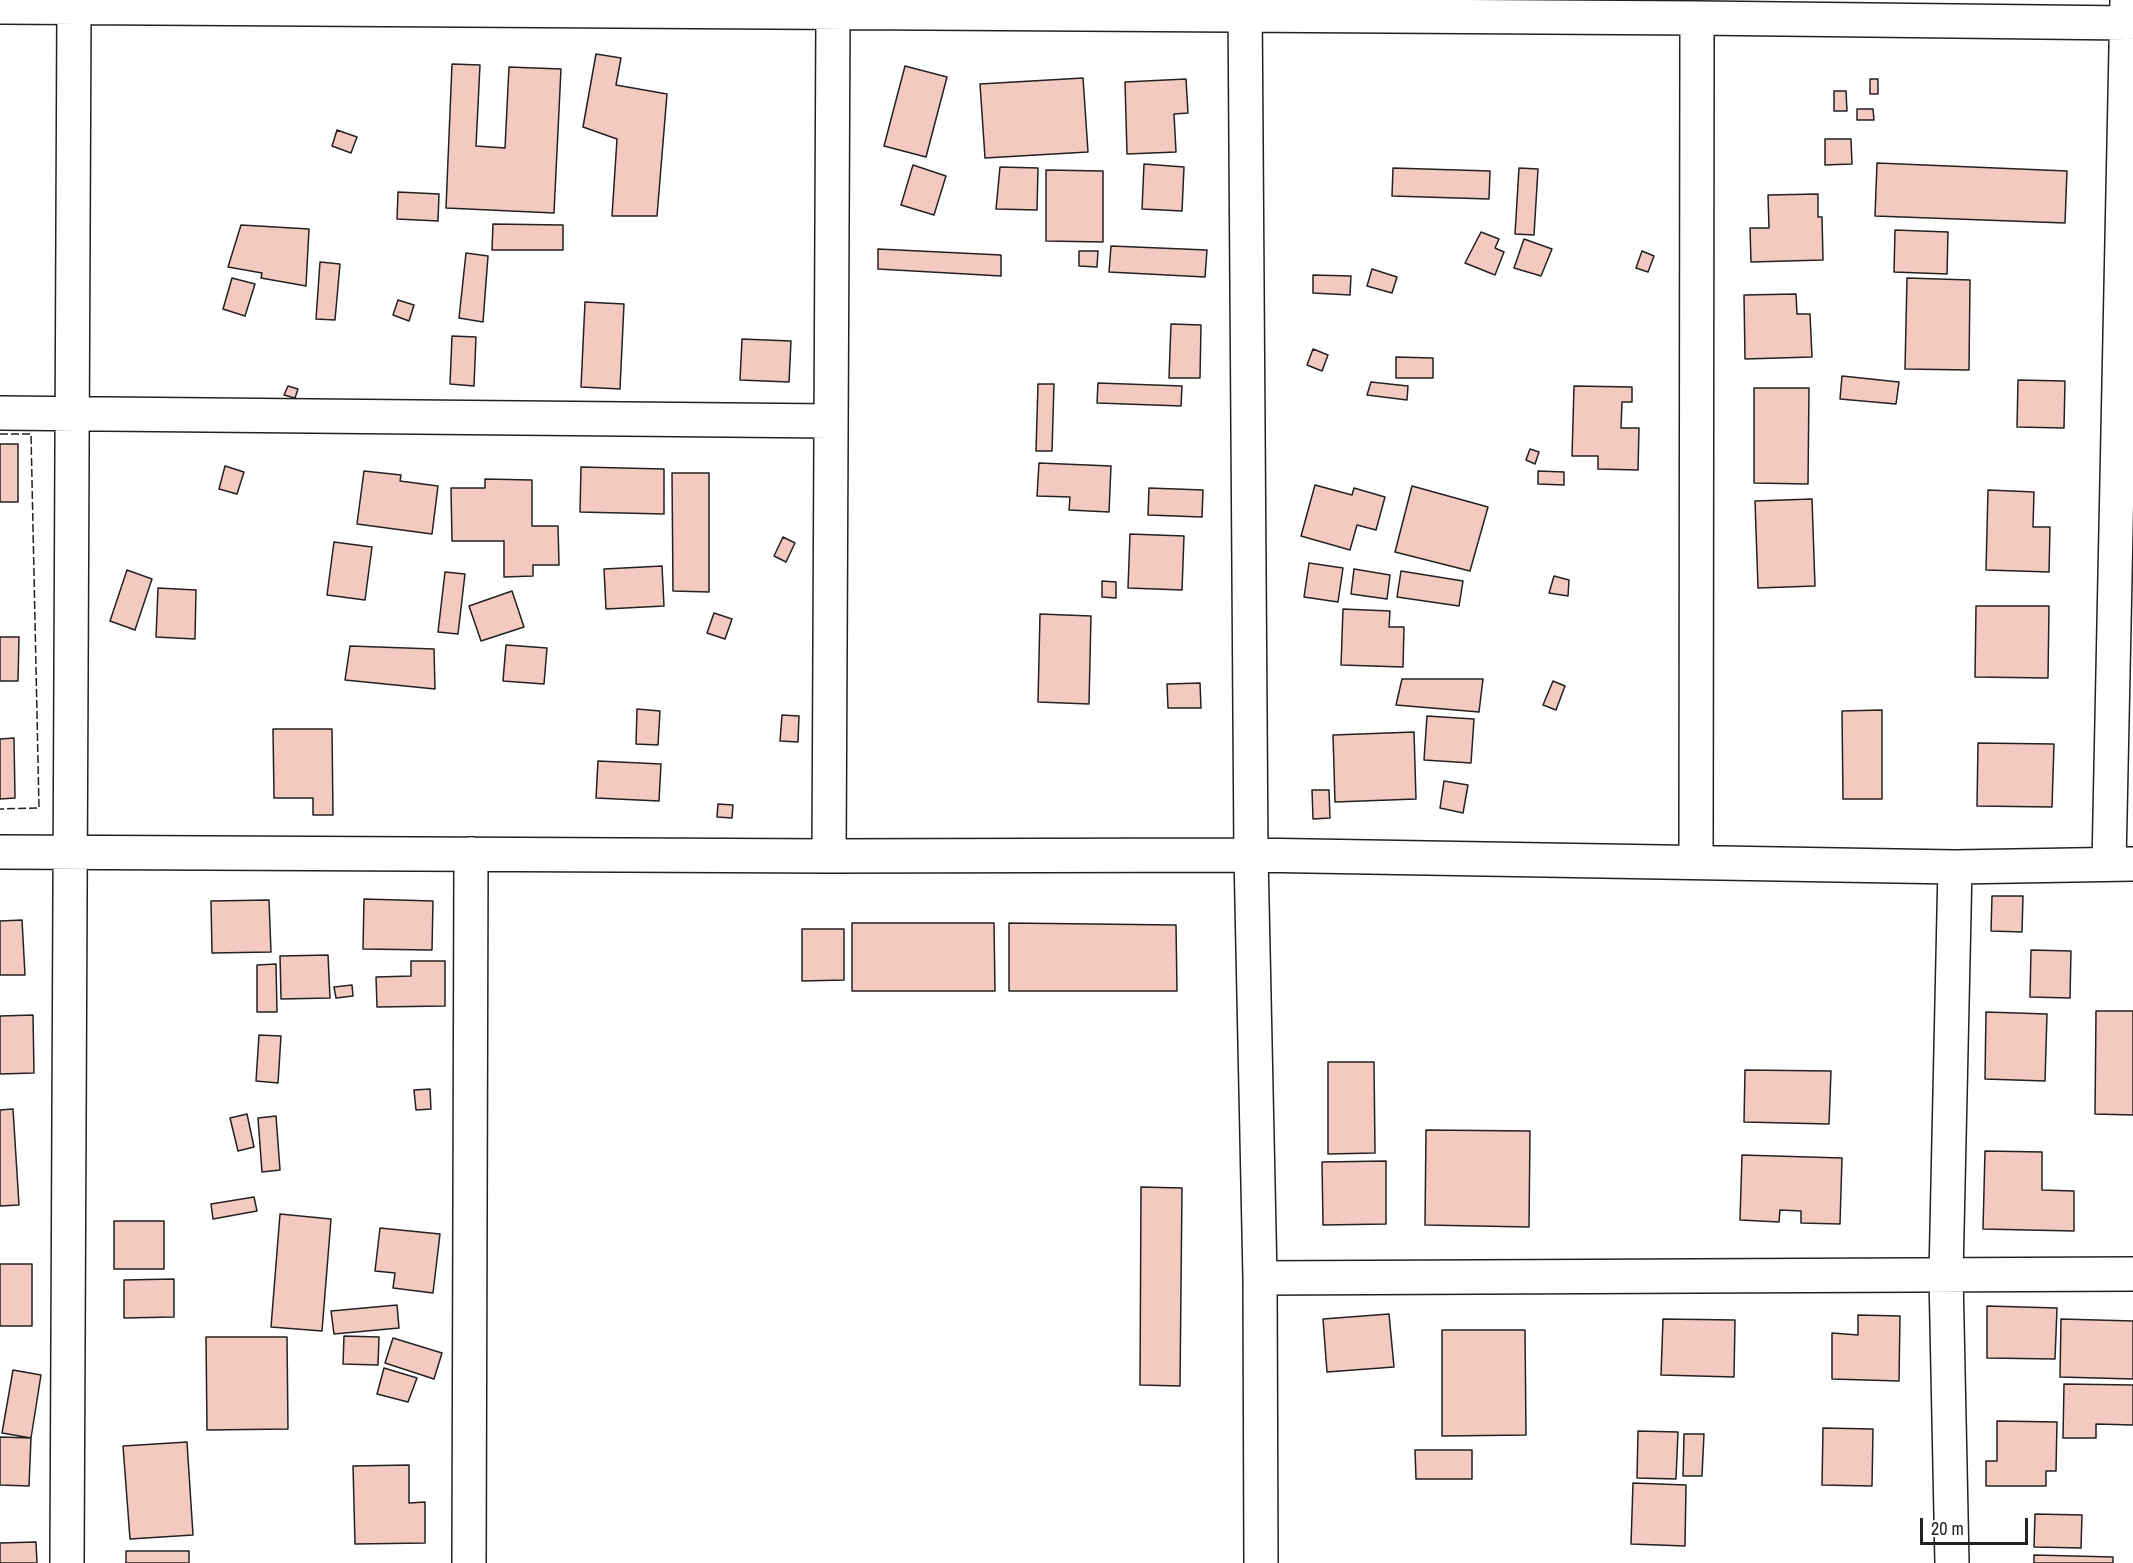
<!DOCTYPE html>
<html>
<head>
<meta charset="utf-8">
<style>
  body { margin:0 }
  #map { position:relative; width:2133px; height:1563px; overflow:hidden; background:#fff; font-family:"Archivo Narrow",sans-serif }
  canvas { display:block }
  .scale { position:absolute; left:1920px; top:1518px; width:108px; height:27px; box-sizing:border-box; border:3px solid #222; border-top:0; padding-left:8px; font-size:18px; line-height:21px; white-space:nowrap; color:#222; -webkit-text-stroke:4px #fff; paint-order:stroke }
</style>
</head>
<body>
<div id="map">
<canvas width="2133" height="1563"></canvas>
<div class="scale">20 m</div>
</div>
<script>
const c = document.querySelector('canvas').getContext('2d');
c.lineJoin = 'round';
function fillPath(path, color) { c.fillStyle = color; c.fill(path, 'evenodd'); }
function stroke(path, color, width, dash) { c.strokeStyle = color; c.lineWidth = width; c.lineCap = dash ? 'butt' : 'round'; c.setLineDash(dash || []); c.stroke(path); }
const building = new Path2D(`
  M596 54 621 58 616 85 667 94 657 216H612L617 139 583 127Z
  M452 64 480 65 476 146 505 148 509 67 561 69 554 213 446 208Z
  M905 66 947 77 926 157 884 146Z
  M1083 78 1088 152 985 158 980 84Z
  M1186 79 1188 113 1174 114 1176 152 1127 154 1125 82Z
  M1870 79H1878V94H1870Z
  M1834 91H1846L1847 111H1834Z
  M1857 109H1873L1874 120H1857Z
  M337 130 357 137 351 153 332 146Z
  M1825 139H1851L1852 164 1825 165Z
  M1877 163 2067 171 2065 223 1875 216Z
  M1144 164 1184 167 1182 211 1142 209Z
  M913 165 946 176 934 215 901 205Z
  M1000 167 1038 168 1037 210 996 209Z
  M1393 168 1490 171 1489 199 1392 196Z
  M1519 168 1538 169 1534 235 1515 234Z
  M1046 170 1103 171V242L1046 241Z
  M398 192 439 194 438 221 397 219Z
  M1818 194V217H1822L1823 260 1751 262 1750 228H1769L1768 195Z
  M493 224 563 225V250H492Z
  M241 225 309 229 306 286 261 278 262 273 228 267Z
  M1895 230 1948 232 1947 274 1894 272Z
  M1481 232 1499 239 1495 248 1504 252 1495 275 1465 263Z
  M1524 239 1552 249 1541 276 1514 268Z
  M1111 246 1207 250 1205 277 1109 272Z
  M878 249 1001 255V276L878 269Z
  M1079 251H1098L1097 267 1079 266Z
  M1642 251 1654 256 1648 272 1636 268Z
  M466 253 488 256 483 322 459 318Z
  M320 262 340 264 335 320 316 319Z
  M1372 269 1397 277 1392 293 1367 286Z
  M1313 275 1351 276 1350 295 1313 293Z
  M232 278 255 284 245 316 223 309Z
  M1907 278 1970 280 1969 370 1905 369Z
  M1796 294 1797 314H1810L1812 357 1745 359 1744 295Z
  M398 300 414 305 409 321 393 315Z
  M585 302 624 304 620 389 581 387Z
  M1171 324 1201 325 1200 378H1169Z
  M452 336 476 337 474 386 450 384Z
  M742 339 791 341 789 382 740 380Z
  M1313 349 1328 355 1322 371 1307 365Z
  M1396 357 1433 358V378H1396Z
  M1842 376 1899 382 1896 404 1840 399Z
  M2018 380 2065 381 2064 428 2017 427Z
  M1371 382 1408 386 1407 400 1367 395Z
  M1098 383 1182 386 1181 406 1097 403Z
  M1038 384H1054L1052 451H1036Z
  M288 386 298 389 295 398 284 395Z
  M1574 386 1632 387V402H1622L1621 428H1639L1638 470 1598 469V456H1572Z
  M1754 388H1809L1808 484 1754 483Z
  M0 444H18V502H0Z
  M1530 449 1539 452 1535 464 1526 460Z
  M1039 463 1111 466 1109 512 1069 510 1070 497 1037 496Z
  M225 466 244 472 237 494 219 489Z
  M581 467 664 469V514L580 512Z
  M364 471 401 475 400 481 438 486 432 534 357 524Z
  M1538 471 1564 472V485L1538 484Z
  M672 473H709V592L673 591Z
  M485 479 532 480V526H558L559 565H533V576L504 577V541H452L451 488H485Z
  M1315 485 1352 495 1354 488 1385 497 1376 530 1357 525 1350 550 1301 536Z
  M1412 486 1488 507 1470 571 1395 552Z
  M1149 488 1203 490 1202 517 1148 515Z
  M1988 490 2034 492 2033 527H2050L2049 572 1986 570Z
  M1812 499 1815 586 1758 588 1755 501Z
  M1130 534 1184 536 1182 590 1128 588Z
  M783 537 795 543 786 562 774 556Z
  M334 542 372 547 365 600 327 595Z
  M1309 563 1343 568 1338 602 1304 597Z
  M662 566 664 606 606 609 604 569Z
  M1354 569 1390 575 1387 599 1351 594Z
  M127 570 152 579 135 630 110 621Z
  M1401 571 1463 581 1459 606 1397 597Z
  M445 572 465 574 458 634 438 632Z
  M1554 576 1569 580 1568 596 1549 593Z
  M1102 581 1116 582V598L1102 597Z
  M158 588 196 590 195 639 156 637Z
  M512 591 524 627 481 641 469 606Z
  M1976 606H2049L2048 678 1975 677Z
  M1343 609 1390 611 1389 627H1404L1403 667 1341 665Z
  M714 613 732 619 725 639 707 633Z
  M1040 614 1091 616 1089 704 1038 702Z
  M0 637H19L18 681H0Z
  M506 645 547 648 544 684 503 681Z
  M350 646 434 649 435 689 345 680Z
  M1402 679H1483L1479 712 1396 705Z
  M1553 681 1565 686 1556 710 1543 705Z
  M1200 683 1201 708H1168L1167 684Z
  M637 709 660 711 658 745 636 744Z
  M1882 710V799H1843L1842 711Z
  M782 715 799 716 798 742 780 741Z
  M1427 716 1474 719 1471 763 1424 760Z
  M273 729H332L333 815H313V798H274Z
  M1414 732 1416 799 1335 802 1333 735Z
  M14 738 15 798 0 799V739Z
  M1978 743 2054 744 2052 807 1977 806Z
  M598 761 661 764 659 801 596 798Z
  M1444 781 1468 785 1463 813 1440 808Z
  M1312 790H1329L1330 818 1313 819Z
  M718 804 733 805 732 818 717 817Z
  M1992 896H2023L2022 932 1991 931Z
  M364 899 433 901 432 950 363 949Z
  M269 900 271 952 212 953 211 901Z
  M22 920 25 975H0V921Z
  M852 923H994L995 991H852Z
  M1009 923 1176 925 1177 991H1009Z
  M802 929H844V980L802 981Z
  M2031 950 2071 951 2070 998 2030 997Z
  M328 955 330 998 281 999 280 956Z
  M411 961H445V1006L377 1007 376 977 411 976Z
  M276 964 277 1012H257V965Z
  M352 985 353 996 336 998 334 987Z
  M2096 1011H2133V1115L2095 1114Z
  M1986 1012 2047 1014 2045 1081 1985 1079Z
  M33 1015 34 1073 0 1074V1016Z
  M259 1035 281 1036 278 1083 256 1081Z
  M1328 1062H1374L1375 1153 1328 1154Z
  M1745 1070 1831 1071 1829 1124 1744 1122Z
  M430 1089 431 1109 416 1110 414 1090Z
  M13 1109 19 1205 0 1206V1110Z
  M247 1114 254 1147 238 1151 230 1118Z
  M276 1116 280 1170 262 1172 258 1118Z
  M1426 1130 1530 1131 1529 1227 1425 1225Z
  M1985 1151 2042 1152V1190L2074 1191V1231L1983 1229Z
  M1742 1155 1842 1158 1840 1224 1801 1223V1211L1780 1210 1779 1222 1740 1220Z
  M1386 1161V1224L1323 1225 1322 1162Z
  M1141 1187 1182 1188 1180 1386 1140 1385Z
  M254 1197 257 1211 213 1219 211 1204Z
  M280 1214 331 1219 322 1331 271 1327Z
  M114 1221H164V1269H114Z
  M380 1228 440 1234 433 1293 393 1288 395 1273 375 1271Z
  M0 1264H32V1326H0Z
  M174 1279V1317L124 1318V1280Z
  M397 1305 399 1328 334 1334 331 1311Z
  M1987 1306 2057 1308 2055 1359 1987 1358Z
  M1389 1314 1394 1367 1327 1372 1323 1319Z
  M1858 1315 1900 1316 1899 1381 1832 1379V1333L1858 1335Z
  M1663 1319 1735 1320 1734 1377 1661 1375Z
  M2061 1319 2133 1321V1379L2060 1377Z
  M1442 1330H1525L1526 1435 1442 1436Z
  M344 1336 379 1337 378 1365 343 1364Z
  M206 1337H287L288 1429 207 1430Z
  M393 1338 442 1353 434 1379 385 1363Z
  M384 1368 417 1378 408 1402 377 1394Z
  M13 1370 41 1375 31 1438 2 1433Z
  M2064 1384 2133 1385V1425L2096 1424V1438H2063Z
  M1997 1421 2057 1422 2056 1471H2046V1486H1986V1461H1997Z
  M1823 1428 1873 1429 1872 1486 1822 1485Z
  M1638 1431 1678 1432 1676 1479 1637 1478Z
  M1684 1434H1704L1702 1476H1683Z
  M0 1437 31 1438 29 1486 0 1485Z
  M187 1442 193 1535 130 1539 123 1446Z
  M1415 1450H1472V1479H1416Z
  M409 1465V1503L425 1502V1543L355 1544 353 1466Z
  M1633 1483 1686 1485 1685 1546 1631 1544Z
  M2035 1514 2082 1515 2081 1548 2034 1547Z
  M36 1542 37 1563H0V1543Z
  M126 1551H189V1563H126Z
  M2034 1555 2113 1557V1563H2034Z`);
const minor = new Path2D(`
  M1245 0 1251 855 1260 1278 1261 1563
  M0 7 1697 18 2127 23
  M0 413 831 421
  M0 852 829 856 1251 855 1955 867 2133 864
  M829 856 833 13
  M1696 862 1697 18
  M2109 864 2127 0
  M1260 1278 2133 1274
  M67 1563 74 8
  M469 1563 471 854
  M1952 1563 1946 1275 1955 867`);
const fence = new Path2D(`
  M0 434H31L39 808 0 809`);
fillPath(building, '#f3c9c0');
stroke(building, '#222', 1.5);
stroke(minor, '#222', 36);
stroke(minor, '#fff', 33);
stroke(fence, '#222', 1.5, [8, 3]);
</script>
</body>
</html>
